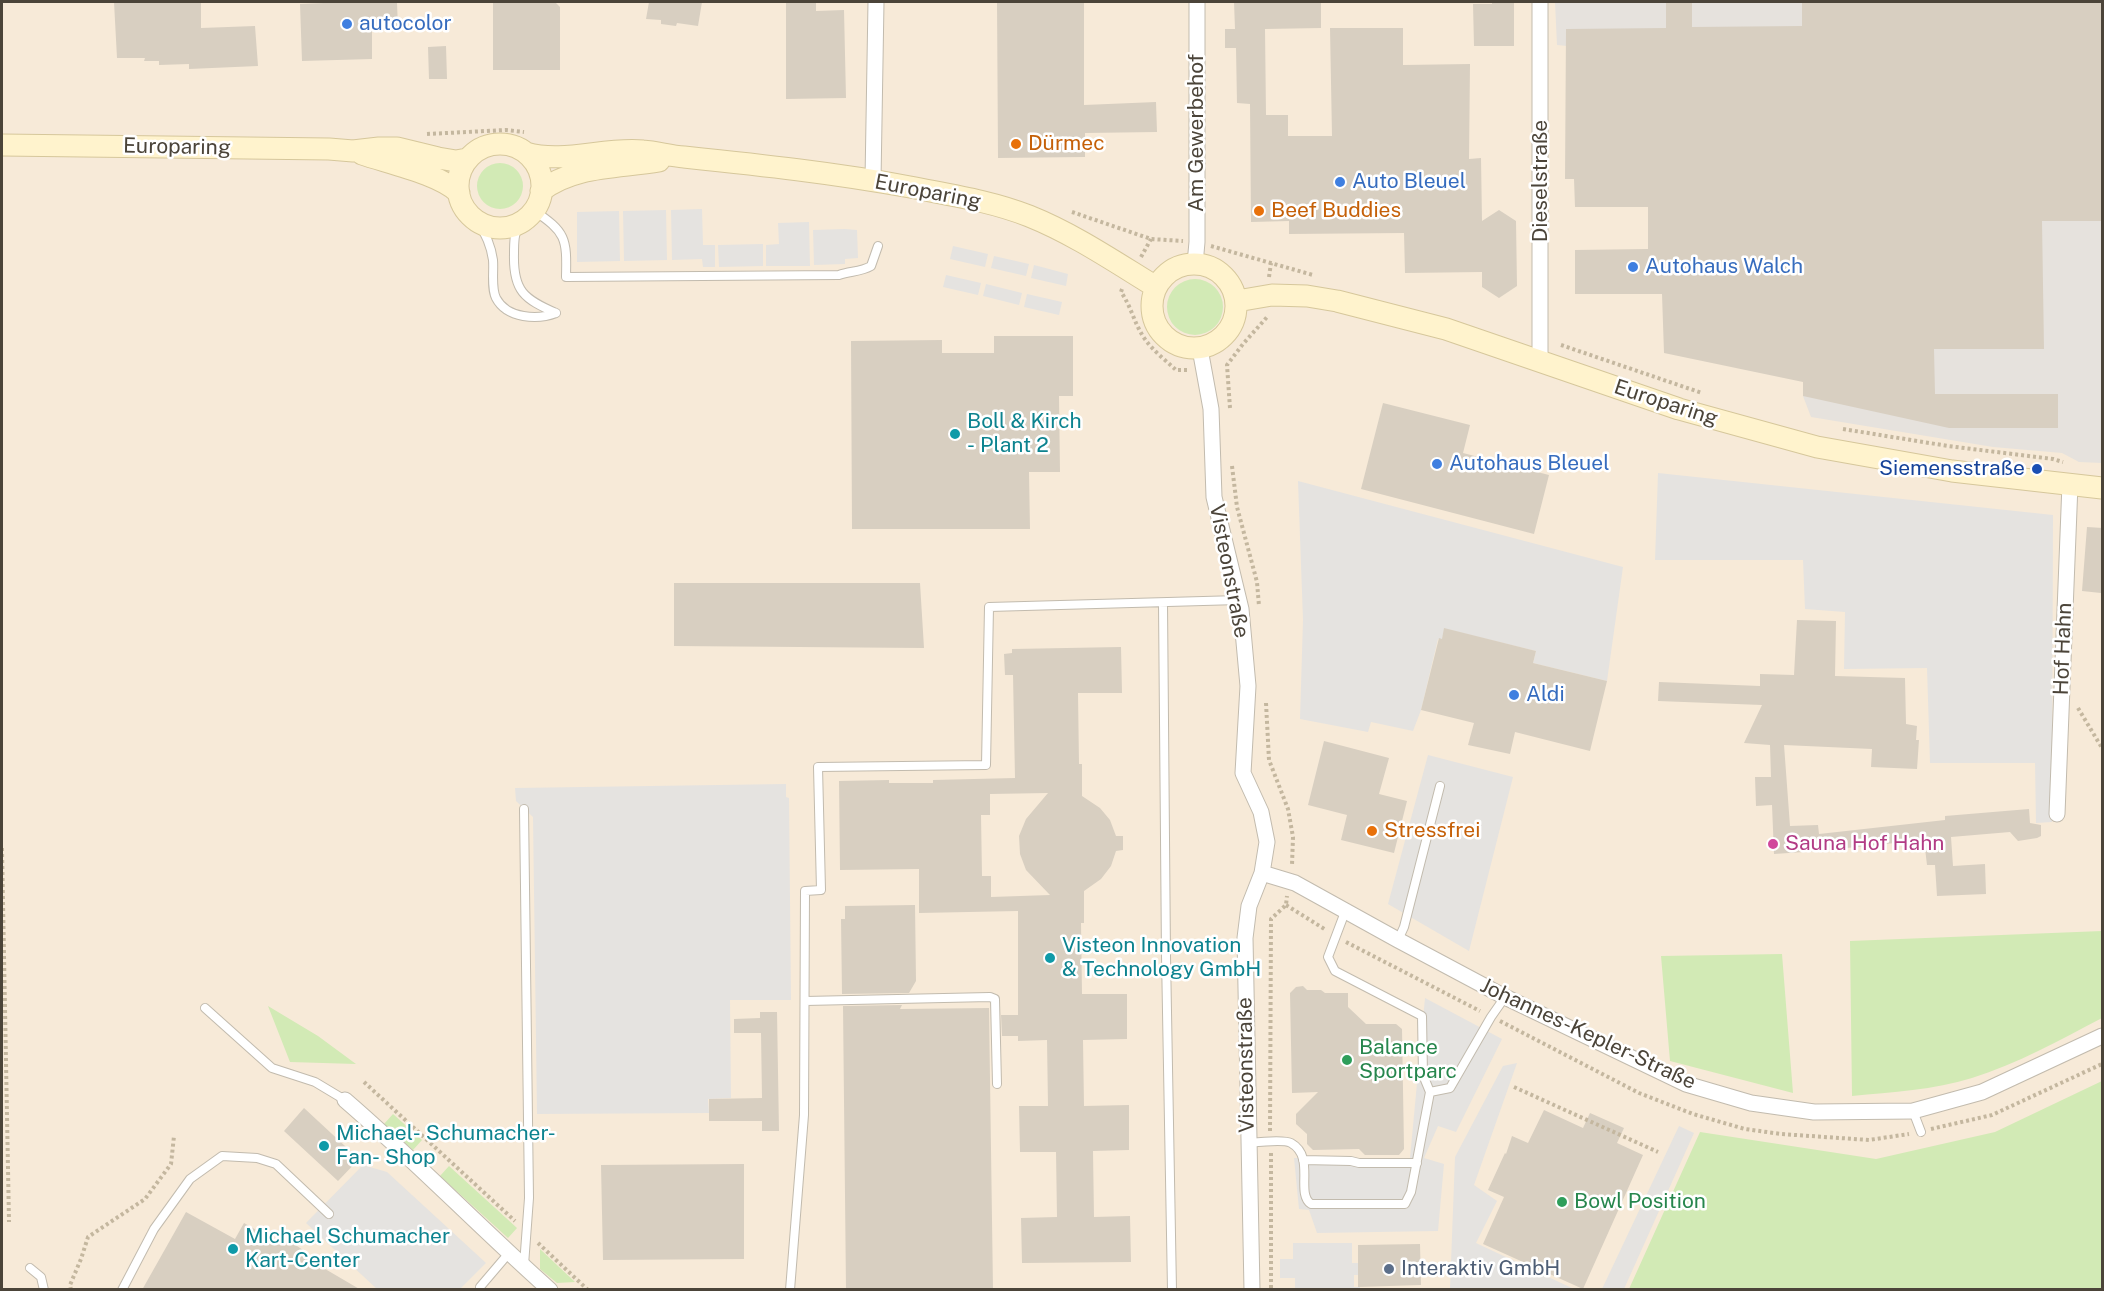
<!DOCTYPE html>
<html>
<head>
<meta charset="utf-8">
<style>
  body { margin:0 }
  #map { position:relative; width:2104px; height:1291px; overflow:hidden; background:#f6f3ec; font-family:"Public Sans",sans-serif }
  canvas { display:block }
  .frame { position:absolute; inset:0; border:3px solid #4b4439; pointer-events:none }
</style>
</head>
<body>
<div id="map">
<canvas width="2104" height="1291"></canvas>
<div class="frame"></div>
</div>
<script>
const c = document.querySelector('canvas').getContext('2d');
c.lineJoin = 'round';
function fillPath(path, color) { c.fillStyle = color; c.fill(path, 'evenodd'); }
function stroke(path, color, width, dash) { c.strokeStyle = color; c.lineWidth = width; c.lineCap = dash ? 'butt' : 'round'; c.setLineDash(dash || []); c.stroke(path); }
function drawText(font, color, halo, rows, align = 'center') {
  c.font = font + ' "Public Sans",sans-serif'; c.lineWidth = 5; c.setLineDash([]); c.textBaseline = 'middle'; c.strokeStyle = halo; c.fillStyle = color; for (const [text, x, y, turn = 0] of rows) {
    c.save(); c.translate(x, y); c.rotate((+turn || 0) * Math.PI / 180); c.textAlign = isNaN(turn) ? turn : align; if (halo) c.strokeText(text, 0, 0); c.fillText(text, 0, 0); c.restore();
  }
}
const commercial = new Path2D(`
  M2 2H2102V1289H2Z`);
const industrial = new Path2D(`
  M1555 2H2102V463L2079 462 2062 453 1993 447 1811 417 1803 396V187L1567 46 1557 45Z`);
const green = new Path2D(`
  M477 186a23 23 0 1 1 46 0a23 23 0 1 1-46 0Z
  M1167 307a28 28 0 1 1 56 0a28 28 0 1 1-56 0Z
  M2102 931V1018C2060 1040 2017 1064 1972 1078 1934 1090 1892 1092 1852 1096L1850 941Z
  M1782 954 1793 1093 1670 1061 1661 956Z
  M268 1006 318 1036 356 1064 290 1062Z
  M2102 1081V1289H1629L1700 1132 1876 1159 1995 1132Z
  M393 1114 422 1140 413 1150 384 1124Z
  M449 1166 517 1228 508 1238 440 1176Z
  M540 1249 575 1282 557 1283 540 1269Z`);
const parking = new Path2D(`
  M702 209 703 245H715V267H703L702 259 672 260 671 210Z
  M666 210 667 260 624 261 623 211Z
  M619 211 620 261 577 262V212Z
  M809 222 810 266H766V245L779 244 778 223Z
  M845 229 857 230 858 258 845 259V264L814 265 813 230Z
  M763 244V266L719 267 718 245Z
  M953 246 988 254 985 267 950 259Z
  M994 256 1029 264 1026 276 991 268Z
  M1034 265 1068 274 1066 286 1031 278Z
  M946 275 981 283 978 295 943 287Z
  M986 284 1022 293 1019 305 983 296Z
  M1027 294 1062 302 1059 315 1024 307Z
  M1658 473 2053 515 2052 822 2036 823 2035 763H1930L1927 668 1844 669 1845 612 1805 609 1803 560H1655Z
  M1298 481 1623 567 1607 681 1533 663 1536 651 1445 629 1442 639H1438L1421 710 1413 731 1371 722 1368 732 1300 719 1303 620Z
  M1428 755 1513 777 1469 951 1388 904Z
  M786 784V797L789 798 791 1000H730L731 1098 708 1099 709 1113 537 1114 533 817 516 801 515 788Z
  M1425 998 1502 1039 1456 1132 1438 1126 1424 1158 1444 1164 1438 1231 1317 1233 1309 1210 1299 1209 1294 1158H1410Z
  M1517 1063 1474 1185 1497 1201 1476 1243 1574 1289H1450L1455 1157 1503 1066Z
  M1679 1126 1694 1133 1624 1289H1602Z
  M363 1165 387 1172 486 1263 460 1289H377L306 1223Z
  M1293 1243H1352V1263H1358V1275H1354V1287H1360V1289H1295V1278H1280V1259H1293Z`);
const building = new Path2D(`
  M114 2H201V28L255 26 258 66 189 69V64L159 65V61H144L145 58H117Z
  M347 2H397L398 30 372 31V59L302 61 300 4Z
  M649 2H702L698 26 677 23 676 26 661 24V20L646 19Z
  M786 2H816V11L844 10 846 98 786 99Z
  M997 2H1084V105L1156 102 1157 132 1085 133V157L998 158Z
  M1234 2H1321V28L1265 29 1266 115H1288V136H1332L1330 28H1403V65L1470 64 1469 159 1481 158 1482 221 1499 210 1516 221 1517 286 1499 298 1482 287V272L1405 273 1404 233 1289 234V221L1251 222 1250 104 1237 103 1236 48H1225V29H1235Z
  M1492 2H1514V46H1474L1473 4H1492Z
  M1666 2H1692V27L1802 26V2H2103V221H2042L2044 349H1934L1935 394H2058V428H1949L1803 396V382L1664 353 1662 294H1575V250L1648 249V207H1575L1574 179H1565L1566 29 1666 28Z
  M493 3H556L560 7V70H493Z
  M446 46 447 79H429L428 47Z
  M994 336H1073V396H1059L1060 472H1029L1030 529H852L851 341 942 340V353H994Z
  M1383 403 1470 425 1463 453 1549 475 1534 534 1361 489Z
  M2087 527 2103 528 2101 593 2082 591Z
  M674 583H920L924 648 674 646Z
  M1797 620 1836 621 1835 676 1905 678 1906 724 1917 726 1916 740H1919L1917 769 1871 767 1872 749 1784 745 1790 826 1818 825 1819 834 1945 820V816L2029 809 2030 823 2041 825V836L2037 838 2018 841 2010 832 1951 837 1953 866 1985 864 1986 894 1937 896 1935 865H1927L1924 840 1818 851 1774 854 1772 805 1756 806 1755 777H1771L1770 745 1744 743 1762 705 1658 701 1659 682 1760 686V674L1794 675Z
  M1444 628 1536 651 1533 663 1607 681 1590 751 1515 732 1510 754 1468 745 1474 723 1421 710 1439 638 1442 639Z
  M1121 647 1122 693H1078L1079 764H1082V796L1100 808 1110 820 1116 836H1123V850L1116 851 1111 866 1101 879 1084 891V923H1081L1082 994H1127V1039L1083 1040 1084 1106 1129 1105V1150L1093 1151 1094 1217 1130 1216 1131 1262 1022 1263 1021 1218 1057 1217 1056 1152H1020L1019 1106H1048L1047 1040 1018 1041V1036H1002L1001 1015H1018V911L919 913V869L840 870 839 781 889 780V783H933V780L1015 778 1013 675H1005L1004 654 1012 653V649ZM1048 793 1026 819 1019 836 1020 854 1026 870 1050 895 991 897V876H982L981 815H990V794Z
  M1324 741 1389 758 1379 794 1407 801 1394 853 1341 840 1347 815 1308 805Z
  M915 905 916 981 909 993 842 994 841 919H845V906Z
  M1303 986 1307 990H1321L1325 993H1348V1007L1366 1024H1396L1402 1029 1404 1149 1399 1155H1365L1359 1149 1313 1150 1307 1144V1134L1296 1124V1114L1318 1092 1292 1093 1290 993 1296 987Z
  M902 1005 900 1009 989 1008 993 1290H846L843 1006Z
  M760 1012H777L779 1131H762V1121H709V1099L762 1098 761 1033H734V1019L760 1018Z
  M304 1108 359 1159 338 1181 284 1131Z
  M1544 1110 1583 1128 1590 1113 1624 1128 1617 1143 1643 1155 1583 1289 1483 1244 1504 1197 1488 1190 1505 1153 1506 1154 1512 1136 1528 1143Z
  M744 1164V1259L603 1260 601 1165Z
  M186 1212 235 1239 244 1223 285 1246 288 1240 306 1252 303 1256 361 1290H142Z
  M1420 1244 1421 1285 1358 1287V1245Z`);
const path = new Path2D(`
  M427 134 506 130 524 132
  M1072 212 1151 239 1183 241
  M1211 246 1313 275
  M1141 257 1151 239
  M1269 277 1271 263
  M1122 289 1121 292C1130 305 1133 318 1140 331 1148 347 1164 359 1176 370H1188
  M1561 345 1702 393
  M1230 408 1227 365 1243 344 1268 316
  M1843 429 1948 446 2053 459 2063 462
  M1232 466 1237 507 1257 582 1259 606
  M1266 703 1269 760 1288 809 1293 837 1292 865
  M2078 708 2102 748
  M2 848 9 1222
  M1286 905 1326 930
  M1346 942 1480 1011
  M1500 1021 1639 1093 1693 1114 1745 1129 1781 1134 1869 1140 1909 1134
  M364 1082 515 1221
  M1514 1087 1658 1152
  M1931 1129 1992 1115 2102 1064
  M1270 1131 1271 919 1286 905 1287 896
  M1271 1153V1290
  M538 1243 588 1290
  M71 1290 70 1285 81 1259 88 1237 145 1199 171 1164 174 1136`);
const lane = new Path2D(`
  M533 210C566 232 567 238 566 277L839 275C850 271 861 272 871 266L878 246
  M477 221C486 234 491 245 493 260 494 272 491 288 496 298 507 319 538 320 556 313
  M520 222C514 232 514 243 514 254 513 291 524 299 556 313
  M1163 603 1166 956 1172 1290
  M1345 912 1328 957 1335 971 1422 1016 1423 1075 1430 1092 1450 1088 1491 1017 1505 997
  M1398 940 1404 927 1440 786
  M805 1001 990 997 995 999 997 1084
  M205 1008 272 1068 315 1082 345 1100
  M1913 1111 1921 1132
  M1248 1143C1258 1142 1284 1139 1291 1143 1316 1157 1295 1193 1311 1204H1405L1411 1192 1430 1092
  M1303 1160 1351 1161 1359 1163H1417
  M524 1265 529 1198 524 809
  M30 1268 41 1277 44 1290
  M480 1287 509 1253
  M122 1290 154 1229 190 1179 222 1156 257 1158 276 1164 329 1214
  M790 1290 804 1115 805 891 821 890 818 767 986 765 989 607 1239 600`);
const street = new Path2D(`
  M1540 2V361
  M873 180 876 2
  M1195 264 1197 242V2
  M1200 349 1211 409 1214 497 1241 609 1248 686 1243 773 1261 812 1267 842 1262 873 1249 906 1245 938 1252 1290
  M2057 814 2070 484
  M1262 873 1295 883 1398 940 1505 997 1686 1084 1751 1103 1814 1112 1913 1111 1982 1092 2102 1036
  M345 1100C416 1161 480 1228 550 1290`);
const secondary = new Path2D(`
  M458 186a42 42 0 1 1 84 0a42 42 0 1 1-84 0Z
  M2 145 329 149 353 151 379 148H397L438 158 456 161 467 159
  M526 153C563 164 605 147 643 151 657 152 670 156 684 157 760 165 835 173 910 187 950 195 991 201 1029 216 1074 234 1115 262 1156 287
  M362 154C388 163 440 174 459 193
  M541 191C574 165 620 168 659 161
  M1152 306a42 42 0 1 1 84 0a42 42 0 1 1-84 0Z
  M1237 301 1272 295 1307 296 1337 301 1446 329 1679 409 1817 447 1952 471 2102 488`);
const markers = [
  [347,24,6,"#3f7fe0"],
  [1016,144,6,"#e8710a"],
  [1340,182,6,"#3f7fe0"],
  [1259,211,6,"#e8710a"],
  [1633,267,6,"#3f7fe0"],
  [955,434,6,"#0f9aa8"],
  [1437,464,6,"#3f7fe0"],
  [2037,469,6,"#1a4fb4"],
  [1514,695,6,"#3f7fe0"],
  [1372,831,6,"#e8710a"],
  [1773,844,6,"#d1479c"],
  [1050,958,6,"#0f9aa8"],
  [1347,1060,6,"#2e9e5b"],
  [324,1146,6,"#0f9aa8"],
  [1562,1202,6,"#2e9e5b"],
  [233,1249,6,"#0f9aa8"],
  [1389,1269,6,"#5c6f8a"]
];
const shopNames = [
  ["autocolor",359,24],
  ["Auto Bleuel",1352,182],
  ["Autohaus Walch",1645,267],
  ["Autohaus Bleuel",1449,464],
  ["Aldi",1526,695]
];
const streetNames = [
  ["Am Gewerbehof",1197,133,-90],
  ["Europaring",177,147,1],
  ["Dieselstraße",1541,181,-90],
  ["Europaring",928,192,11],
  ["Europaring",1666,403,18],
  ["Visteonstraße",1229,571,79],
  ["Hof Hahn",2063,649,-88],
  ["Johannes-Kepler-Straße",1588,1034,25],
  ["Visteonstraße",1246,1065,-91]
];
const foodNames = [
  ["Dürmec",1028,144],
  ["Beef Buddies",1271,211],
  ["Stressfrei",1384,831]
];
const cultureNames = [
  ["Boll & Kirch",967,422],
  ["- Plant 2",967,446],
  ["Visteon Innovation",1062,946],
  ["& Technology GmbH",1062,970],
  ["Michael- Schumacher-",336,1134],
  ["Fan- Shop",336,1158],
  ["Michael Schumacher",245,1237],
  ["Kart-Center",245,1261]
];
const transitNames = [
  ["Siemensstraße",2025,469]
];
const hotelNames = [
  ["Sauna Hof Hahn",1785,844]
];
const leisureNames = [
  ["Balance",1359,1048],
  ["Sportparc",1359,1072],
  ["Bowl Position",1574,1202]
];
const serviceNames = [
  ["Interaktiv GmbH",1401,1269]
];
fillPath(commercial, '#f7ead8');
fillPath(industrial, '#e6e2dd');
fillPath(green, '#d2eab5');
fillPath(parking, '#e5e3e0');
fillPath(building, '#d8cfc1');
stroke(lane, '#c2bbae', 10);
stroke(street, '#c2bbae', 17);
stroke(secondary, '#d6c79b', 23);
stroke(path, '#c4b79f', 4, [3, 3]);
stroke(lane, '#fff', 8);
stroke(street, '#fff', 15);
stroke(secondary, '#fff3cd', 21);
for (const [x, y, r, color] of markers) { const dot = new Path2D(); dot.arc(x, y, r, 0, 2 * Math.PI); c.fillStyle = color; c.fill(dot); stroke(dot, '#fff', 2); }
drawText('21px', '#366cbe', '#fff', shopNames, 'left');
drawText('21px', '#4b4439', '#fff', streetNames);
drawText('21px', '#c56008', '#fff', foodNames, 'left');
drawText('21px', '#0d838f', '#fff', cultureNames, 'left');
drawText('21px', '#164399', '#fff', transitNames, 'right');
drawText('21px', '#b23c85', '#fff', hotelNames, 'left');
drawText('21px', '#27864d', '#fff', leisureNames, 'left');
drawText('21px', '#4e5e75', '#fff', serviceNames, 'left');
</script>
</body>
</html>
